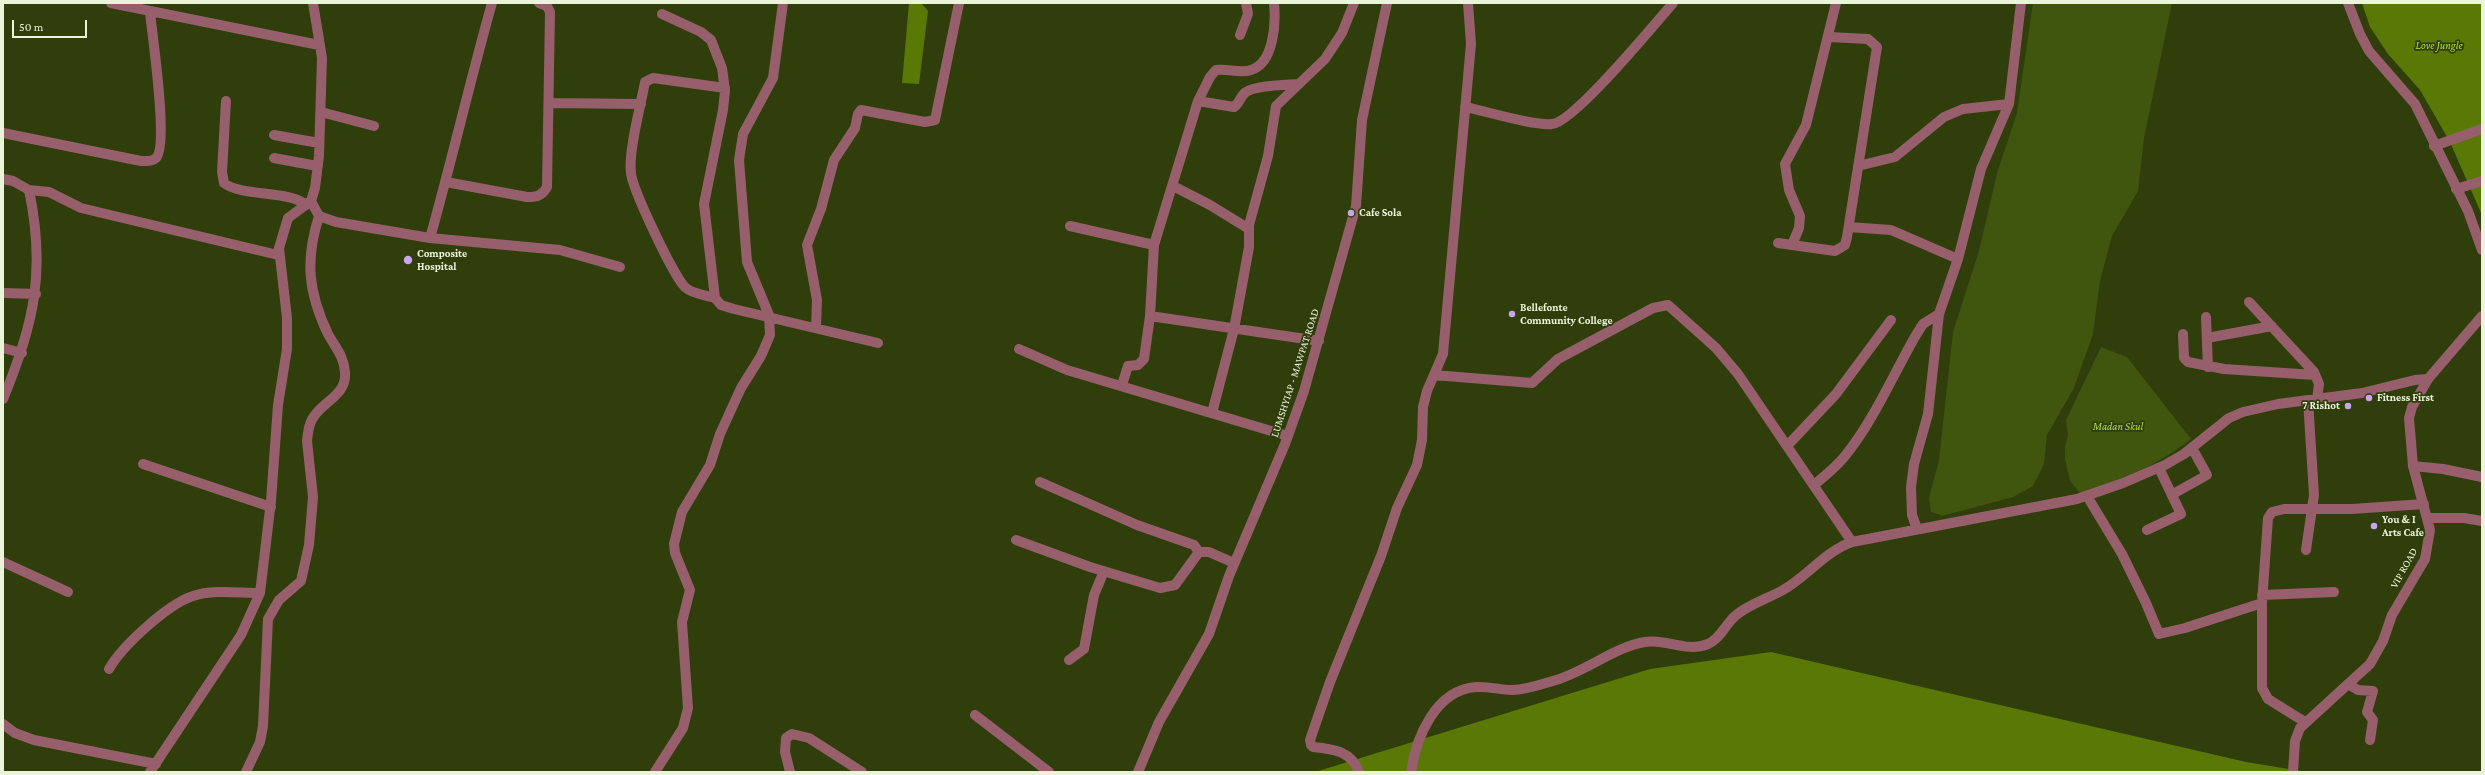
<!DOCTYPE html>
<html>
<head>
<meta charset="utf-8">
<style>
  body { margin:0 }
  #map { position:relative; width:2485px; height:775px; overflow:hidden; background:#2f3e0b; font-family:"Crimson Pro",serif }
  canvas { display:block }
  .frame { position:absolute; inset:0; border:4px solid #e9f4d8; pointer-events:none }
  .scale { position:absolute; left:12px; top:20px; width:75px; height:18px; box-sizing:border-box; border:2px solid #e9f4d8; border-top:0; padding-left:5px; font-size:12px; line-height:14px; white-space:nowrap; color:#e9f4d8; -webkit-text-stroke:3px #2f3e0b; paint-order:stroke }
</style>
</head>
<body>
<div id="map">
<canvas width="2485" height="775"></canvas>
<div class="frame"></div>
<div class="scale">50 m</div>
</div>
<script>
const c = document.querySelector('canvas').getContext('2d');
c.lineJoin = 'round';
function fillPath(path, color) { c.fillStyle = color; c.fill(path, 'evenodd'); }
function stroke(path, color, width, dash) { c.strokeStyle = color; c.lineWidth = width; c.lineCap = dash ? 'butt' : 'round'; c.setLineDash(dash || []); c.stroke(path); }
function drawText(font, color, halo, rows, align = 'center') {
  c.font = font + ' "Crimson Pro",serif'; c.lineWidth = 3.5; c.setLineDash([]); c.textBaseline = 'middle'; c.strokeStyle = halo; c.fillStyle = color; for (const [text, x, y, turn = 0] of rows) {
    c.save(); c.translate(x, y); c.rotate((+turn || 0) * Math.PI / 180); c.textAlign = isNaN(turn) ? turn : align; if (halo) c.strokeText(text, 0, 0); c.fillText(text, 0, 0); c.restore();
  }
}
const green = new Path2D(`
  M2033 3H2172L2144 138 2138 191 2112 236 2100 281 2093 334 2074 388 2047 435 2044 464 2033 486 2013 497 1942 516 1931 512 1929 498 1939 460 1953 332 1979 251 1997 173 2017 113Z
  M2101 347 2127 357 2191 439C2154 468 2123 478 2080 493L2070 481 2065 459V447L2068 435 2066 420Z`);
const forest = new Path2D(`
  M909 3 922 4 928 11 919 84 902 83Z
  M2362 3H2482V215L2450 142 2420 90 2388 54 2370 27Z
  M1771 652 2246 762 2307 772H1315L1650 669Z`);
const minor = new Path2D(`
  M111 3 319 45
  M662 14 701 32 711 40 722 68 725 91 723 110 704 204 715 298 721 305 734 309 878 343
  M1240 35 1248 14 1246 3
  M226 101 222 172 224 183C241 197 290 190 306 205
  M1198 101 1234 107C1240 103 1240 96 1246 92 1256 85 1286 85 1299 84
  M549 103 641 104
  M1465 107C1486 111 1533 126 1552 124 1573 123 1655 24 1673 3
  M321 112 374 126
  M3 133 141 161C146 161 152 162 156 158 169 146 152 34 150 12
  M274 135 319 143
  M2434 146 2482 129
  M274 158 317 166
  M1858 166 1895 157 1944 117 1963 109 2009 104
  M3 179 13 181 29 190C46 271 34 325 3 399
  M446 182 527 197C537 197 542 196 547 187L550 12 547 6 539 3
  M1173 186 1210 205 1249 229
  M2456 189 2482 181
  M29 190 49 192 81 208 278 255
  M311 201 319 216 336 222 430 238 560 250 620 267
  M1070 226 1154 245
  M1849 227 1891 230 1958 259
  M430 238C452 160 470 81 492 3
  M1778 243 1835 251 1845 245 1847 237 1877 47 1868 39 1829 37
  M1792 245 1799 228 1800 216 1789 190 1785 164 1806 125 1836 3
  M3 293 36 294
  M715 298C706 295 693 294 686 288 675 280 632 188 631 173 628 153 641 104 645 82L653 78 725 88
  M2249 302 2314 372 2319 384 2317 399
  M1150 316 1319 341
  M2206 317 2208 367
  M816 328 817 300 807 245 821 209 834 160 855 128 858 114 861 110 925 122 935 120 959 3
  M2183 334 2184 358 2188 362 2224 369 2315 375
  M2207 338 2272 326
  M3 348 22 353
  M1019 349 1067 370 1288 436
  M1434 375 1532 383 1558 359 1653 308 1668 305 1716 348 1738 374 1852 542
  M1122 385 1128 366 1138 365 1144 359 1150 316 1154 245 1198 101 1210 77 1216 70C1227 68 1240 74 1251 70 1274 63 1276 23 1274 3
  M1212 413 1234 329 1249 247V225L1268 156 1276 106 1325 59 1342 33 1354 3
  M1787 446 1836 394 1891 320
  M143 464 271 507
  M2413 466 2443 469 2482 477
  M1040 482 1137 525 1194 545 1199 552
  M1814 485C1825 476 1836 467 1845 456 1874 420 1893 375 1916 335L1923 324 1939 314
  M2173 494 2207 475 2192 448
  M2087 496 2122 554 2146 603 2159 634 2185 628 2262 603
  M2428 518H2464L2482 521
  M1917 529 1912 515 1911 487 1914 464 1928 414 1939 314 1958 259 1981 169 2009 104 2021 3
  M2147 530 2181 514 2159 468
  M1016 540 1090 567 1160 588 1175 585 1199 552H1209L1234 563
  M2306 550 2314 495 2308 400
  M3 562 68 592
  M2262 595 2334 592
  M1069 660 1084 649 1094 595 1104 571
  M109 669C122 646 168 604 193 596 213 589 239 593 260 593
  M2348 684 2358 690 2373 691 2367 712 2373 720 2370 740
  M975 715 1049 772
  M2305 722 2268 699 2262 688V603L2268 518 2272 512 2284 509H2352L2424 504
  M3 724 15 733 34 740 156 764
  M150 772 241 635 260 593 271 501 278 405 287 349V318L279 248 288 218 311 201 315 188 319 156 322 58 313 3
  M246 772 260 742 263 726 268 619 279 600 301 581 309 545 313 497 307 441C308 432 309 422 315 415 326 400 347 394 345 372 344 356 335 347 328 334 308 292 305 260 319 216
  M655 772 683 728 688 708 682 622 690 590 675 553 674 544 682 512 710 465 720 434 741 388 761 356 770 335 769 315 747 262 739 160 743 134 773 78 783 3
  M790 772 785 752 786 738 792 734 809 738 862 772
  M1138 772 1159 722 1209 634 1229 576 1285 444 1304 391 1356 206 1362 120 1387 3
  M1359 772C1351 751 1334 749 1313 747L1311 745 1310 740 1330 682 1381 556 1397 508 1417 465 1422 440 1423 407 1427 391 1443 354 1471 44 1468 3
  M1411 772C1416 738 1435 690 1476 687 1488 686 1500 690 1512 690 1527 690 1542 684 1556 680 1586 671 1617 646 1645 642 1666 638 1686 653 1708 644 1720 639 1725 625 1735 616 1749 604 1767 599 1783 590 1808 576 1824 552 1852 542L2077 499 2123 483 2165 465 2184 454 2229 418 2243 412 2278 404 2362 393 2415 380 2428 379`);
const tertiary = new Path2D(`
  M2348 3 2360 34 2369 51 2415 104 2468 211 2482 250
  M2293 772 2295 741 2300 728 2370 664 2383 641 2392 615 2425 559 2430 530 2413 466 2409 418 2412 407 2428 379 2482 316`);
const markers = [
  [1351,213,4,"#c8a6ef"],
  [408,260,5,"#c8a6ef"],
  [1512,314,4,"#c8a6ef"],
  [2369,398,4,"#c8a6ef"],
  [2348,406,4,"#c8a6ef"],
  [2374,526,4,"#c8a6ef"]
];
const parkNames = [
  ["Love Jungle",2439,46],
  ["Madan Skul",2118,427]
];
const poiNames = [
  ["Cafe Sola",1359,213],
  ["Composite",417,254],
  ["Hospital",417,267],
  ["Bellefonte",1520,308],
  ["Community College",1520,321],
  ["Fitness First",2377,398],
  ["7 Rishot",2340,406,"right"],
  ["You & I",2382,520],
  ["Arts Cafe",2382,533]
];
const streetNames = [
  ["LUMSHYIAP - MAWPAT ROAD",1295,373,-72],
  ["VIP ROAD",2404,568,-61]
];
fillPath(green, '#40550d');
fillPath(forest, '#5a7805');
stroke(minor, '#965f6b', 10);
stroke(tertiary, '#965f6b', 10);
for (const [x, y, r, color] of markers) { const dot = new Path2D(); dot.arc(x, y, r, 0, 2 * Math.PI); c.fillStyle = color; c.fill(dot); stroke(dot, '#2f3e0b', 1.5); }
drawText('italic 11px', '#afe138', '#2f3e0b', parkNames);
drawText('bold 11px', '#e9f4d8', '#2f3e0b', poiNames, 'left');
drawText('11px', '#e9f4d8', '#2f3e0b', streetNames);
</script>
</body>
</html>
